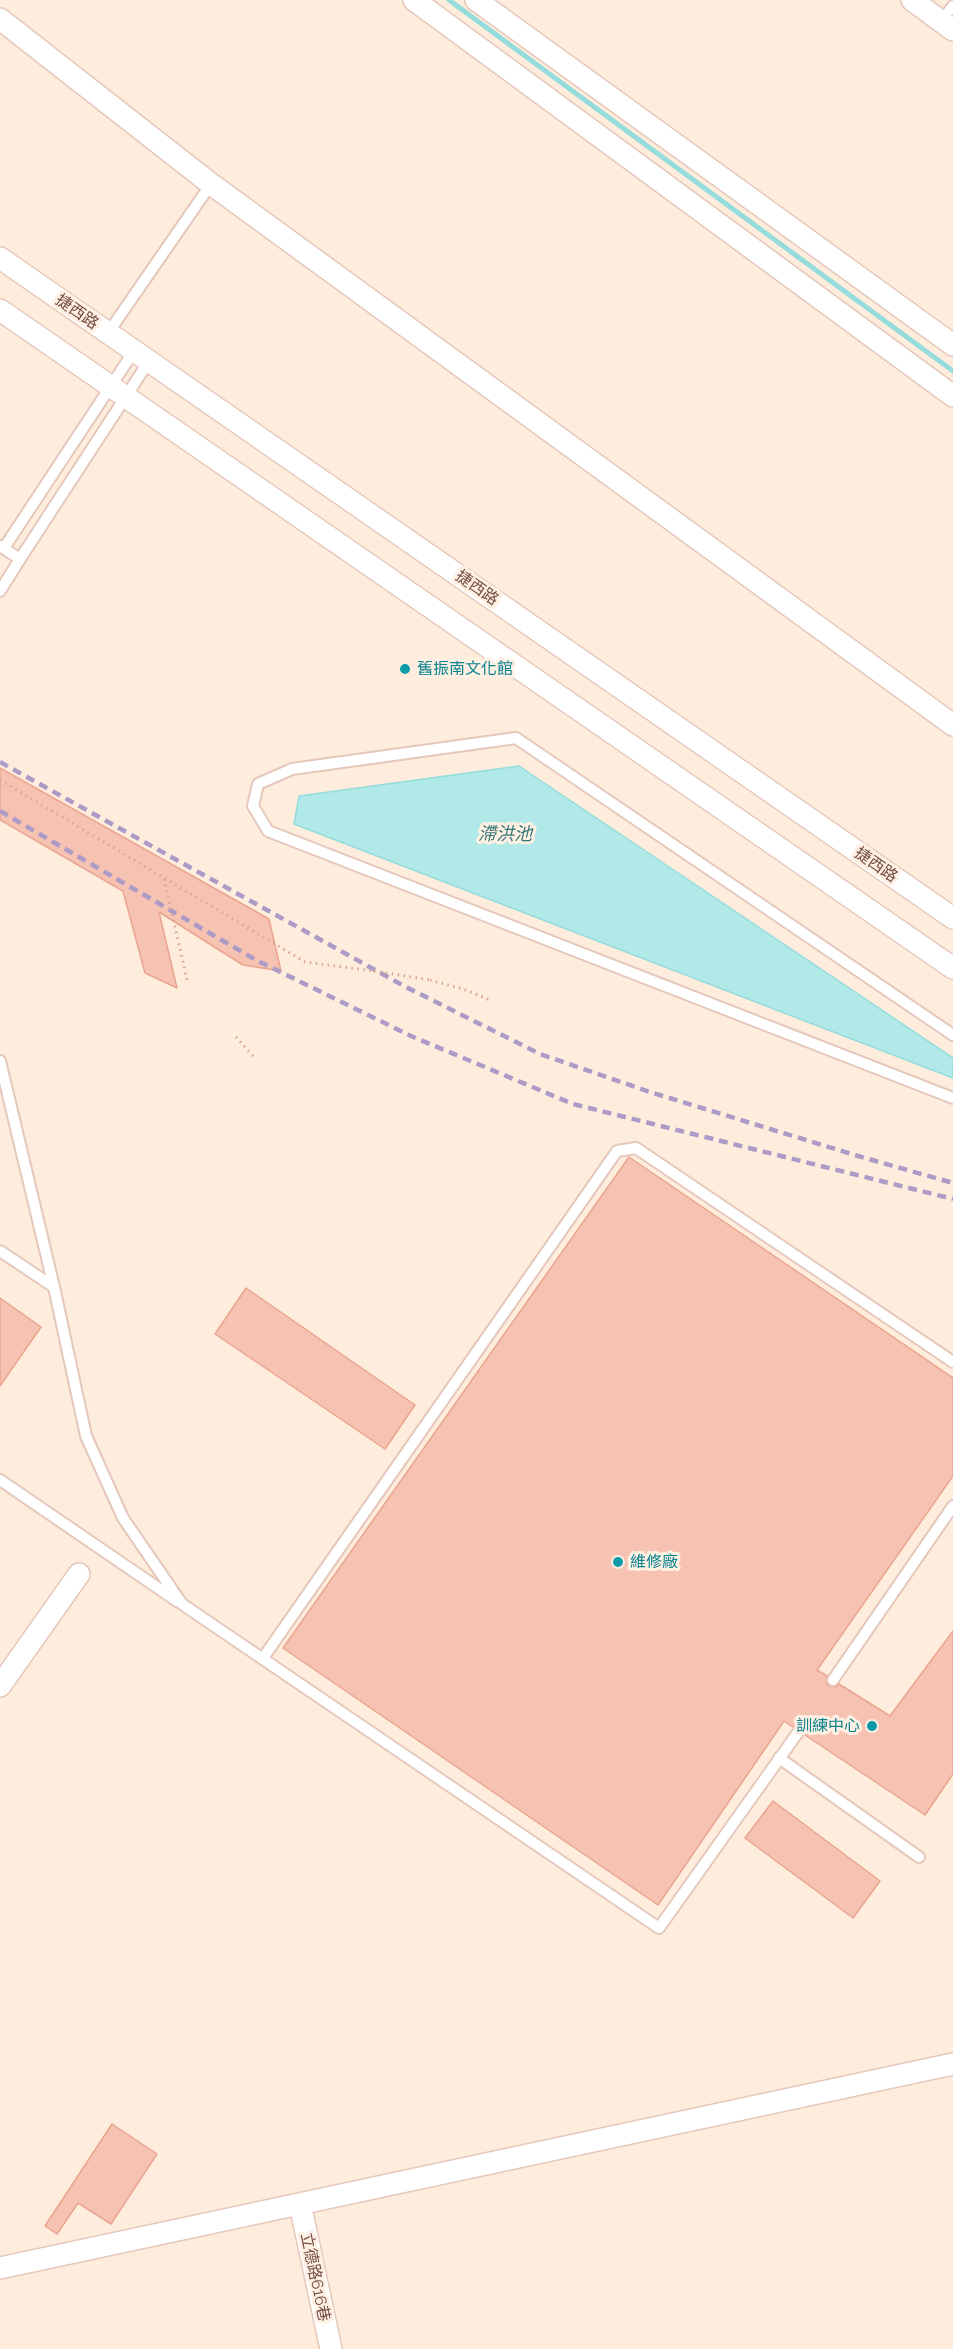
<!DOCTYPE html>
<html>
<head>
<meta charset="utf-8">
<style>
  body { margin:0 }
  canvas { display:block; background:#feecdc }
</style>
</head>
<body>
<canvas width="953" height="2349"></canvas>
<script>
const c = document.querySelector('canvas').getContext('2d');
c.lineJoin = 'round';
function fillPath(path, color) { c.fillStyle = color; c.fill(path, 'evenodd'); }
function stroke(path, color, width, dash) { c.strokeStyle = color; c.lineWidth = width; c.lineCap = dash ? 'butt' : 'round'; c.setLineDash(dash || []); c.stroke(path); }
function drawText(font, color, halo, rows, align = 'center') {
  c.font = font + ' Raleway,"Noto Sans TC",sans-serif'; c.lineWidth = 6; c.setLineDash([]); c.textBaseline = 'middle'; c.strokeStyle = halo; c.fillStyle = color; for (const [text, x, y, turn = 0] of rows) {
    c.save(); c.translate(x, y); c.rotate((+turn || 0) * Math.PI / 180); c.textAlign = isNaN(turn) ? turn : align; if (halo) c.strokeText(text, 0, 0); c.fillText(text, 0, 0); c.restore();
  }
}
const water = new Path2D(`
  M519 766 953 1058V1078L294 824 299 796Z`);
const stream = new Path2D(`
  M449 0 953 371`);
const building = new Path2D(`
  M0 768 269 919 281 971 243 965 159 912 177 988 145 973 123 891 0 820Z
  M629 1157 953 1378V1476L817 1670 827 1676 826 1683 829 1686 836 1687 839 1684 890 1716 953 1631V1774L925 1815 805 1735 806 1728 803 1725 796 1724 793 1727 784 1721 658 1905 283 1648Z
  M246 1288 415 1405 385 1449 215 1334Z
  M0 1298 41 1327 0 1386Z
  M773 1801 880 1881 853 1918 745 1838Z
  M112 2124 157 2154 111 2224 78 2203 57 2234 45 2226Z`);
const path = new Path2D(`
  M0 780 305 962 374 971
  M430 980 463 989 490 1000
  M236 1037 253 1056`);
const service = new Path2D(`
  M949 11 953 6
  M108 333 211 184
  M0 546 20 559 0 591
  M4 548 134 351
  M20 559 149 361
  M953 1035 516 738 292 769 258 784 253 806 268 831 953 1098
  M0 1061 54 1287 86 1436 123 1518 182 1604 659 1928 799 1731
  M0 1251 54 1287
  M0 1480 177 1601
  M263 1658 617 1151 636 1148 953 1362
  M833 1680 953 1506
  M779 1758 919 1857`);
const minor = new Path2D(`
  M414 0 953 396
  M476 0 953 345
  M912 0 953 30
  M0 19 211 184 953 725
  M0 258 953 918
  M0 310 953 968
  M0 1686 79 1574
  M300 2204 331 2349
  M0 2268 953 2064`);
const rail = new Path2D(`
  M0 762 404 986 540 1054 650 1092 858 1156 953 1183
  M0 811 256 960 411 1036 573 1104 953 1199`);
const pathBridge = new Path2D(`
  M164 879 188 984
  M374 971 430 980`);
const markers = [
  [405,669,6,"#0f9aa8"],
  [618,1562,6,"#0f9aa8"],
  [872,1726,6,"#0f9aa8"]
];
const streetNames = [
  ["捷西路",77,312,35],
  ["捷西路",477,588,35],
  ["捷西路",876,865,35],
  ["立德路616巷",315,2277,78]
];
const cultureNames = [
  ["舊振南文化館",417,669],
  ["維修廠",630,1562],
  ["訓練中心",860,1726,"right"]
];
const waterNames = [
  ["滯洪池",505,835]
];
fillPath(water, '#b0e9e8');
stroke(water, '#95dcdc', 1.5);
stroke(stream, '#95dcdc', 5);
fillPath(building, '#f6c2b1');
stroke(building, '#eaa590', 1.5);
stroke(service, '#e5c8bb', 14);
stroke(minor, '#e5c8bb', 24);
stroke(path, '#daa595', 3, [1.5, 4.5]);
stroke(service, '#fff', 10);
stroke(minor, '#fff', 21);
stroke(rail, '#ac9bc7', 4.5, [9, 6]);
stroke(pathBridge, '#daa595', 3, [1.5, 4.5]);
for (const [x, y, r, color] of markers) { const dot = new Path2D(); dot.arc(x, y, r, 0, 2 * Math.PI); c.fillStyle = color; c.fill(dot); stroke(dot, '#fff0e4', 2); }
drawText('16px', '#754d43', '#fff0e4', streetNames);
drawText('16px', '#0d838f', '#fff0e4', cultureNames, 'left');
drawText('italic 18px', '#347576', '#fff0e4', waterNames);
</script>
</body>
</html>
